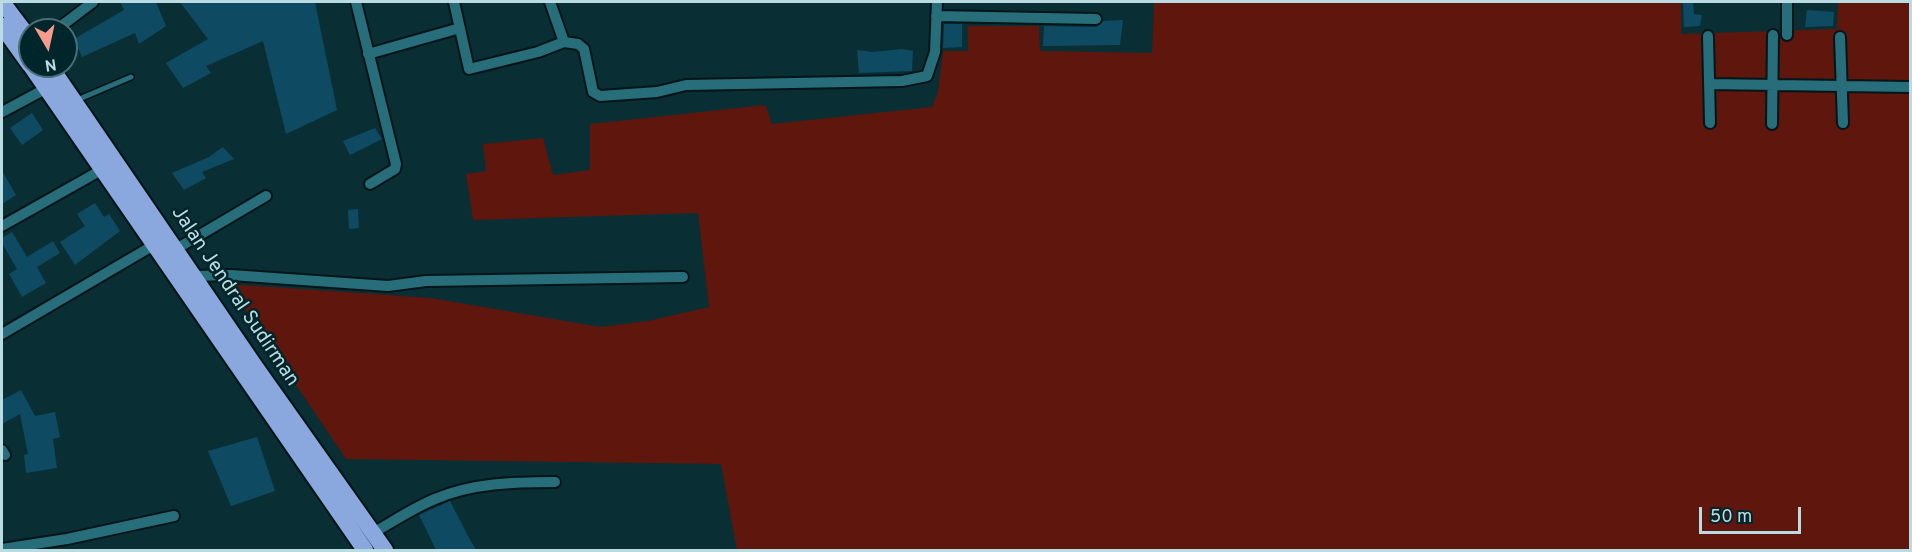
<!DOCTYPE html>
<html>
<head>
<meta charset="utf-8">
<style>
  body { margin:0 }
  #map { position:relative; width:1912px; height:552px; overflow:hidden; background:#092f35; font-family:Overpass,sans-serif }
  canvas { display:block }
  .frame { position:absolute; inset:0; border:3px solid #bbdbe2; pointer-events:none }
  .north { position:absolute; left:18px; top:18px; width:60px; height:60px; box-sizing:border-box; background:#00252b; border:2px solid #4b6e74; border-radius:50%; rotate:171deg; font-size:16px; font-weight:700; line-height:24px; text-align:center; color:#bbdbe2 }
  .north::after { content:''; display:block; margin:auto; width:21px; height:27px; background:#f49d8d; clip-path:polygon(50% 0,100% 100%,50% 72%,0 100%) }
  .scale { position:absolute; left:1699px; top:507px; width:102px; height:27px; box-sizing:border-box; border:3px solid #bbdbe2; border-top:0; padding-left:8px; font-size:18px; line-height:21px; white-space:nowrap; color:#bbdbe2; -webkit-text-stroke:4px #00252b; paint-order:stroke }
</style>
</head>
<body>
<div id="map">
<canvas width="1912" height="552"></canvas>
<div class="frame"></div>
<div class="north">N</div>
<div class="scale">50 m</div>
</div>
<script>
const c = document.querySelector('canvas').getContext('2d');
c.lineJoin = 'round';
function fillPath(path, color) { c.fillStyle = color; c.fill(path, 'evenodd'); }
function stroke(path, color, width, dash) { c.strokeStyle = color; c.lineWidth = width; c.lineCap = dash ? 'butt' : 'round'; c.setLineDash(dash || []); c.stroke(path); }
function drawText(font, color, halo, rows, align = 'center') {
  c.font = font + ' Overpass,sans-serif'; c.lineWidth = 5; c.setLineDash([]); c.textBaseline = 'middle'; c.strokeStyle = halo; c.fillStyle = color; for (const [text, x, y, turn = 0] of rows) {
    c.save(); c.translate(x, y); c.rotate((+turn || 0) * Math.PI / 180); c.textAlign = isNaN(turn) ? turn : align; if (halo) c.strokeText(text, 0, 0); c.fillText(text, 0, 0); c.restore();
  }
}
const green = new Path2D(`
  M1154 2H1681V34L1837 29 1838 2H1910V550H737L721 464 346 459 228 284 431 298 600 327 648 321 709 307 698 213 473 220 466 174 486 171 483 144 543 138 553 175 590 170V124L765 105 772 124 932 107 938 92 943 51H968V26H1039L1040 51 1152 53Z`);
const building = new Path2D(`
  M120 2H156L166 26 139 44 135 33 82 57 74 39 124 10Z
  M180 2H315L337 110 286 134 263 41 206 66 211 73 183 88 166 63 208 39Z
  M1683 2H1693L1694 14 1702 15 1700 26 1684 27Z
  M1807 10 1834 12 1833 26 1805 27Z
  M1123 20 1120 45 1043 46 1044 26 1096 27 1103 21Z
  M944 24H962V47L943 48Z
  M902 49 913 51 912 71 859 73 857 50 872 52Z
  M32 113 43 130 22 145 10 128Z
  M375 128 382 139 350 155 343 141Z
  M223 147 234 159 202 172 206 178 184 190 172 173 209 157Z
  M2 171 16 195 2 204Z
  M95 203 104 217 109 214 120 231 75 265 60 242 85 226 77 214Z
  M358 209 359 228 349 229 348 210Z
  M12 232 27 257 53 241 60 253 37 267 46 283 22 297 9 274 17 269 2 243V238Z
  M21 390 35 416 55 412 60 437 53 439 57 468 26 473 24 455 28 454 20 414 2 424V400Z
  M257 437 275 491 231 506 208 451Z
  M450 501 468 536 476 550H436L419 515Z`);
const service = new Path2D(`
  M77 100 131 77`);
const minor = new Path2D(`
  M356 2 396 164 395 169 370 184
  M454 2 469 69 538 52 564 42
  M550 2 564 42 578 44 584 49 593 92 600 96 657 92 686 85 902 81 927 76 935 52 937 2
  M936 16 1096 19
  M56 30 93 2
  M1787 35V2
  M1708 36 1710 123
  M1840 37 1843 123
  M368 54 460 28
  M1709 84 1910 87
  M2 112 47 88
  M1772 124 1773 35
  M2 226 103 169
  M176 249 266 196
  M195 276 231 275 388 286 426 281 683 277
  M2 334 159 242
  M2 450 5 455
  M373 533C394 521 413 508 435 499 472 483 514 482 555 482
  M2 549 67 539 174 516`);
const trunk = new Path2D(`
  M2 2 30 39
  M2 26 30 65
  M31 66 365 550
  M50 66 254 365 385 550`);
const streetNames = [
  ["Jalan Jendral Sudirman",234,297,56]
];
fillPath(green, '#5f160c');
fillPath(building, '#0e4b63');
stroke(service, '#021519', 8);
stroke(minor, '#021519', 14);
stroke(trunk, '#021519', 20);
stroke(service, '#276e7a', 5);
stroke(minor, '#276e7a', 10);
stroke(trunk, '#8aa8dd', 16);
drawText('20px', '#bbdbe2', '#00252b', streetNames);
</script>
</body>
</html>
